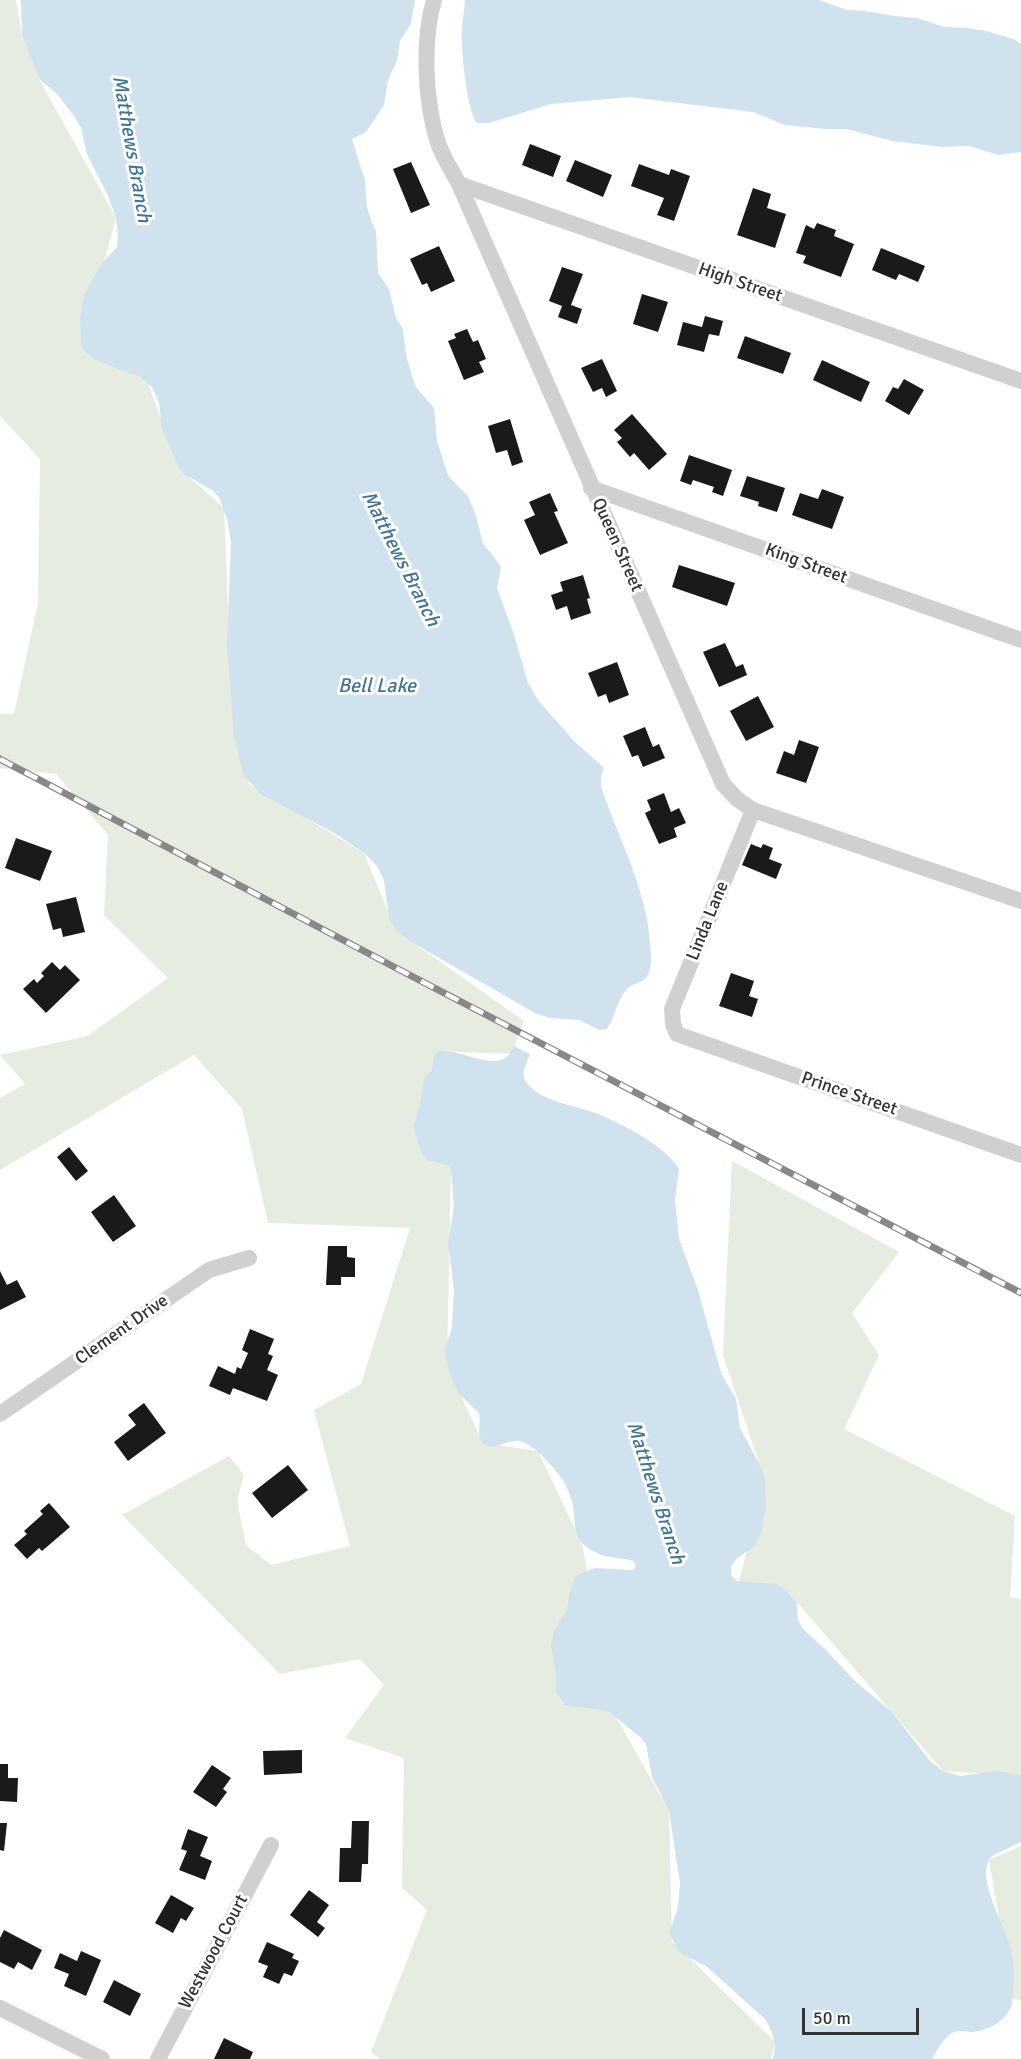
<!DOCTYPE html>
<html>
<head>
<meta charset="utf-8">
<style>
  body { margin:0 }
  #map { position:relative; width:1021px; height:2059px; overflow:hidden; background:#fff; font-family:Signika,sans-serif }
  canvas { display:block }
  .scale { position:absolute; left:802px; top:2008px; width:117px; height:27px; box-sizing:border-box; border:3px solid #333; border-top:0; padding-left:8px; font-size:18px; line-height:21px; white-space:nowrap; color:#333; -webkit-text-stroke:4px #fff; paint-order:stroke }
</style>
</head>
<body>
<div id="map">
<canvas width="1021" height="2059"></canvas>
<div class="scale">50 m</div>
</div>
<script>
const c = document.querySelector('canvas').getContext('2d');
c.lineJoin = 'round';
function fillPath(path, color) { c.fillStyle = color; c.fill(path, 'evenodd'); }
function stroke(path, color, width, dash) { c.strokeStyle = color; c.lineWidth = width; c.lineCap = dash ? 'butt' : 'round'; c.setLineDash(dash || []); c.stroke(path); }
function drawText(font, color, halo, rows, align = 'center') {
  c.font = font + ' Signika,sans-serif'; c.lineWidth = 6; c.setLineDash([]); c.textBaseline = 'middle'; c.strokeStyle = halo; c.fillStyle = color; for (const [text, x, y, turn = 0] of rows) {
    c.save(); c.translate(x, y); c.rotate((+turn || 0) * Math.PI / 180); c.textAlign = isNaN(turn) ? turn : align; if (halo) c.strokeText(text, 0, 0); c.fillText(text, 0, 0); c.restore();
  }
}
const green = new Path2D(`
  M0 0H16L22 35 39 79 116 218 81 346 147 381 179 468 224 508 232 706 249 784 364 853 396 931 524 1021 511 1054 438 1051 414 1123 451 1169 447 1366 483 1443 538 1451 582 1544 616 1717 669 1811 672 1941 775 2042 771 2059H380L371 2052 427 1910 402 1888 404 1758 345 1738 384 1685 360 1659 280 1674 122 1515 229 1456 244 1475 237 1501 246 1545 271 1565 350 1546 314 1410 361 1384 410 1228 268 1223 242 1109 194 1055 0 1170V1098L25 1084 0 1055 88 1036 168 978 104 915 108 835 56 774 0 768V714H14L38 603 40 459 0 416Z
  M732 1161 899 1252 852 1313 879 1355 844 1429 1015 1516 1010 1597 1021 1599V1776L943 1771 788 1592 739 1581 765 1481 723 1355Z
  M1021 1846V2001L1013 1998 989 1860Z`);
const water = new Path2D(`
  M21 0H415L411 24 400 41 397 61 388 80 384 105 366 132 352 139 365 181 367 207 372 223 376 231 378 273 389 289 396 318 403 329 406 355 415 386 434 408 437 441 445 466 449 477 468 496 476 516 483 544 491 553 501 567 497 588 514 635 528 683 538 700 574 741 604 768 601 776V786C618 838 647 889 650 944 651 954 652 963 649 972 646 983 635 982 628 988 616 1000 616 1016 607 1029L599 1030 579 1020 550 1018 535 1013 413 943 396 931 389 918 384 880 377 866 364 853 334 833 262 795 244 776 234 738 227 646 231 542 227 519 219 497 213 491 184 474 179 468 162 429 159 403 152 387 140 377 94 359 84 351 81 346 80 318 84 295 101 264 117 247 118 236 116 218 108 196 87 154 81 128 74 116 57 94 39 79 22 35Z
  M465 0H819L847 10 865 11 895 16 917 18 944 27 968 28 986 31 1014 39 1021 44V152L999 155 969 146 942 147 893 141 846 129H826L785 125 753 112 629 97 551 104 489 123H477C468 114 462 58 462 43 461 29 464 14 465 0Z
  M514 1046 530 1054C527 1062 521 1072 525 1080 535 1099 568 1104 586 1110 612 1118 666 1145 679 1169L675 1200 679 1239 698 1290 721 1373 736 1399 740 1428 762 1469 765 1481 766 1507 761 1534 754 1547 737 1558 731 1567V1575L737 1581 775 1584 788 1592 797 1603 798 1620 803 1629 825 1649 855 1681 892 1712 931 1762 943 1771 960 1776 996 1771 1021 1775V1842L992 1856C973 1876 1006 1926 1011 1949 1015 1966 1014 1987 1012 2005 1006 2021 989 2031 971 2032 965 2032 958 2030 952 2033 943 2039 937 2050 932 2059H773C777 2044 773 2032 765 2019L706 1966 685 1956 678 1950 669 1933 678 1908 680 1883 669 1811 652 1777 646 1744 640 1737 608 1711 565 1705 556 1691V1674L551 1645 554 1631 567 1610 569 1595 576 1575 595 1568 633 1570 636 1566 633 1561C621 1557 609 1559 597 1553 566 1538 579 1522 571 1498 566 1482 557 1471 546 1460 539 1452 530 1444 520 1441 507 1438 489 1455 481 1441 477 1433 481 1422 479 1413L458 1393 447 1366 445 1349 452 1327 454 1289 448 1243 454 1207 451 1169 449 1166 428 1160 422 1154 414 1129V1123L421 1101 424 1079 432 1070 434 1056 438 1051C463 1048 502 1078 514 1046Z`);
const building = new Path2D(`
  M530 144 561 156 553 177 522 165Z
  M575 160 612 175 603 197 566 181Z
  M411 162 430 205 411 213 393 169Z
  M639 164 669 175 671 169 690 176 674 221 657 215 664 198 631 186Z
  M753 188 771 194 767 208 786 214 775 248 737 235Z
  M817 223 836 230 834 236 854 244 841 277 803 263 806 256 796 253 806 225 814 229Z
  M439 246 455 281 431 292 427 283 422 285 410 259Z
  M881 248 925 266 918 282 899 274 896 280 872 270Z
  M562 267 583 274 571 305 582 309 577 324 558 317 562 306 549 301Z
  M642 294 668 302 658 332 633 324Z
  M705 316 723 321 719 336 709 334 704 352 677 345 683 322 702 327Z
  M467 329 473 342 478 340 486 359 479 362 484 372 464 380 448 341 456 338 454 334Z
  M745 336 791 353 783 374 737 358Z
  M602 359 617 391 606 397 602 388 593 392 581 368Z
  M822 360 870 382 861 402 813 380Z
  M904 379 924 390 909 415 885 401 893 387 898 389Z
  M632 414 667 454 649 470 634 453 630 457 617 442 622 438 614 430Z
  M510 419 523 462 512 466 507 450 496 453 488 426Z
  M689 455 732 470 723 496 712 492 714 487 693 480 691 485 680 481Z
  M747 476 785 488 777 512 758 506 759 502 740 496Z
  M822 489 844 497 832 529 792 515 800 493 818 499Z
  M550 493 558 511 554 512 568 543 540 555 524 520 535 515 529 502Z
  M679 565 735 583 727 606 672 587Z
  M583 575 590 598 587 599 591 613 571 620 567 606 556 610 551 595 563 591 560 582Z
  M725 643 736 667 743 664 747 675 719 687 703 652Z
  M617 662 629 695 609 703 606 694 598 697 588 673Z
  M758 696 774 727 746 741 730 711Z
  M645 727 653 747 659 744 665 758 643 767 638 755 632 757 623 736Z
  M799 740 819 747 806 783 776 773 784 751 794 755Z
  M664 793 671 812 679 808 686 823 674 828 677 837 659 844 645 813 651 810 647 800Z
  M16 838 52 851 40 881 5 868Z
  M751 844 761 848 763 844 773 848 769 859 782 864 776 879 742 865Z
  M76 897 85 932 63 937 61 928 53 930 46 904Z
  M52 962 60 970 65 965 80 980 46 1013 23 989 34 979 37 983 44 976 41 973Z
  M731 973 754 981 749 996 758 999 752 1017 719 1006Z
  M69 1147 88 1171 76 1181 57 1157Z
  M114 1195 136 1226 113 1242 91 1212Z
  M328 1246H347V1257L355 1258V1277H341V1285H326Z
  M0 1271 7 1285 17 1280 26 1297 0 1310Z
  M250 1329 274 1339 268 1354 273 1356 267 1370 278 1375 267 1401 233 1388 230 1395 209 1386 218 1366 235 1374 237 1367 241 1369 248 1353 242 1350Z
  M144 1403 166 1433 128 1461 114 1442 136 1425 128 1415Z
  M288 1465 308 1490 272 1518 252 1493Z
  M49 1503 70 1527 42 1551 39 1548 27 1559 14 1545 27 1534 24 1531 43 1514 40 1511Z
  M302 1750V1773L264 1775 263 1751Z
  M0 1764H8V1778H18L17 1802 0 1801Z
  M212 1765 231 1778 223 1789 227 1792 216 1807 193 1792Z
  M352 1821H369L368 1864H362L361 1882H339L340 1848H351Z
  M0 1823H7L4 1851 0 1850Z
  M188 1829 208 1837 200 1856 212 1861 205 1880 179 1870 187 1851 181 1849Z
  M309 1890 329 1905 317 1922 325 1928 318 1937 290 1915Z
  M171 1895 194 1908 186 1921 181 1918 173 1933 155 1923Z
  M4 1930 42 1950 32 1970 18 1962 14 1969 0 1962V1938Z
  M267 1942 294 1954 292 1958 299 1961 292 1976 284 1973 279 1984 263 1977 268 1966 258 1962Z
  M81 1951 101 1960 86 1996 64 1986 69 1974 54 1968 60 1953 77 1961Z
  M114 1980 141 1994 130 2016 103 2002Z
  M224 2038 253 2052 250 2059H214Z`);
const minor = new Path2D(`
  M434 0C422 41 425 102 438 143 443 157 452 171 459 184L723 784 737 799 753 810 1021 901
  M459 184 1021 381
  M591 488 1021 640
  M753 810 672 1009 673 1024 677 1034 1021 1155
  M0 1414 209 1270 249 1258
  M0 2008 102 2059
  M158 2059 271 1845`);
const rail = new Path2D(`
  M0 759 398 969 1021 1293`);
const streetNames = [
  ["High Street",740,283,19],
  ["Queen Street",617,545,66],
  ["King Street",806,564,20],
  ["Linda Lane",708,921,-68],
  ["Prince Street",849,1094,19],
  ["Clement Drive",122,1330,-35],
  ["Westwood Court",214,1952,-62]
];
const waterNames = [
  ["Matthews Branch",131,149,80],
  ["Matthews Branch",400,559,63],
  ["Bell Lake",377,687],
  ["Matthews Branch",655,1493,72]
];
fillPath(green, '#e6ecdf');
fillPath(water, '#cfe2ee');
fillPath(building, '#1a1a1a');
stroke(minor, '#d0d0d0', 16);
stroke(rail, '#888', 7);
stroke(rail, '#fff', 4.5, [14]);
drawText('18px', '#333', '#fff', streetNames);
drawText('italic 20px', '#3f7597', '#fff', waterNames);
</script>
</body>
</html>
